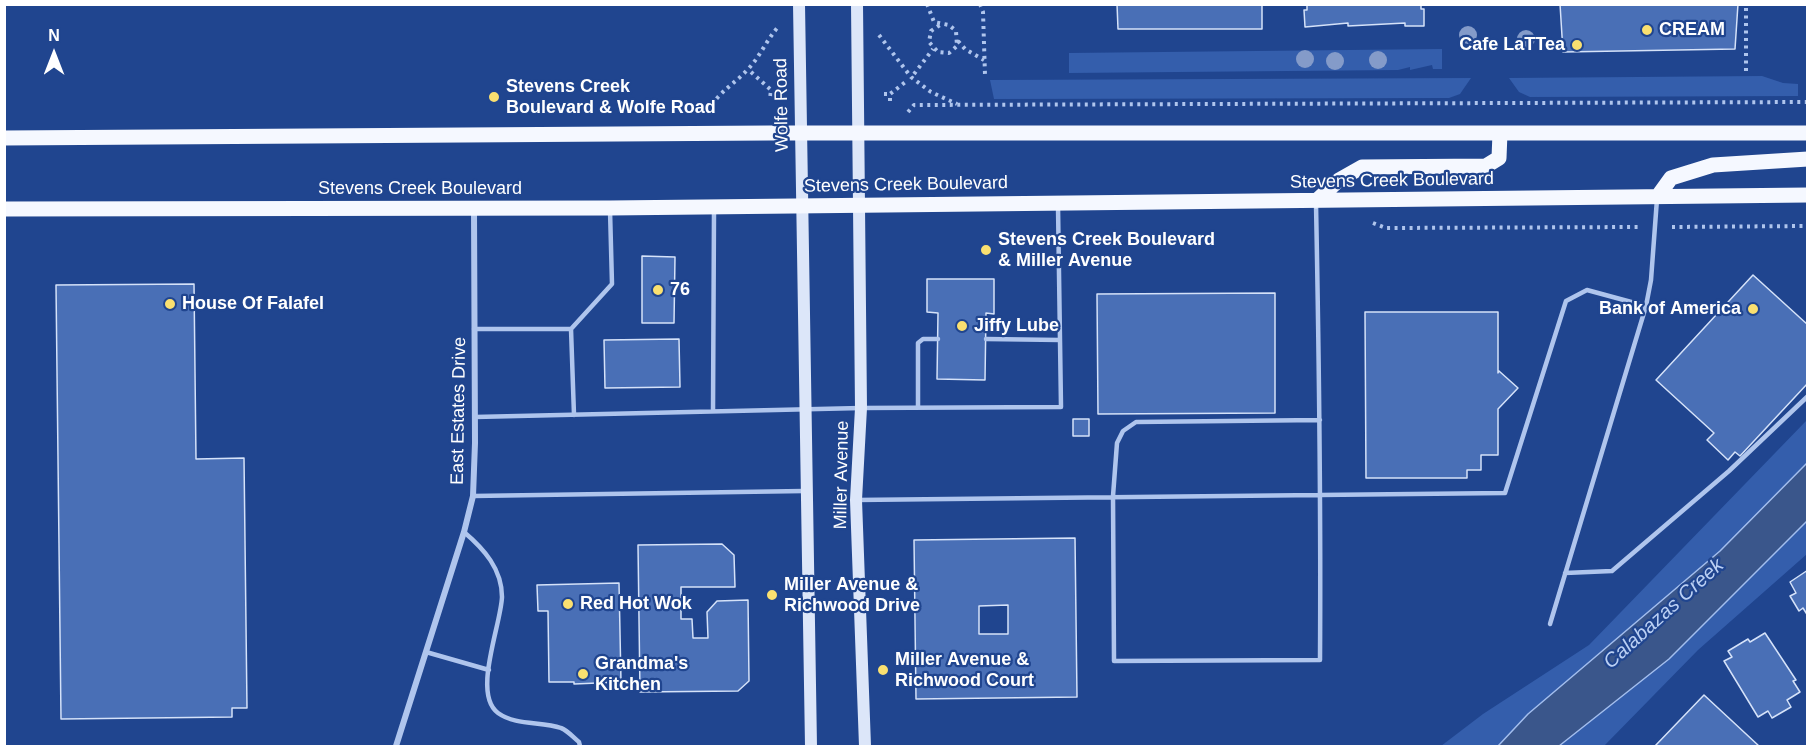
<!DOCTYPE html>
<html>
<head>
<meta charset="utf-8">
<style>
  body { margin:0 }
  #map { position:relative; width:1812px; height:751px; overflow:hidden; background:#20458f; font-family:Helvetica,sans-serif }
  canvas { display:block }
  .frame { position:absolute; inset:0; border:6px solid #fff; pointer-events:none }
  .north { position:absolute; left:24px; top:24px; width:60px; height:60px; -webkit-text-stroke:4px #20458f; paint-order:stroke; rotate:0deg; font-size:16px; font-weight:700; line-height:24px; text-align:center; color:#fff }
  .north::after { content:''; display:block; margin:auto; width:21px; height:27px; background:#fff; clip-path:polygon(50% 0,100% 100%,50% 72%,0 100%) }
</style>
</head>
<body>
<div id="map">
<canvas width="1812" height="751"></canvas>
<div class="frame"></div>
<div class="north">N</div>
</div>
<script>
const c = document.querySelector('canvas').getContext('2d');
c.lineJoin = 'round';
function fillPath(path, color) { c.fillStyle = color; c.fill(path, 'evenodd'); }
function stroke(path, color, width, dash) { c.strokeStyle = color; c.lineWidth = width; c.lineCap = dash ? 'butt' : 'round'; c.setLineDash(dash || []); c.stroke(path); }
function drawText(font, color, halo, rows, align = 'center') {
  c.font = font + ' Helvetica,sans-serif'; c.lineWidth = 4.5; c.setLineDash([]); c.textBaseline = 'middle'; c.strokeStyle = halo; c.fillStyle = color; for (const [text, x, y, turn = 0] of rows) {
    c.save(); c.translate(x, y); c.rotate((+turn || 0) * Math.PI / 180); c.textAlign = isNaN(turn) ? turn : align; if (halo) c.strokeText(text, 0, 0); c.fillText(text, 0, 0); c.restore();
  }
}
const green = new Path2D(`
  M1442 49V69H1433L1432 65 1410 70V67L1398 70 1069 73V53Z
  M1762 76 1783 83 1798 84V96L1530 97 1519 92 1509 78Z
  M1471 78 1460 94 1449 98 994 99 990 80Z
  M1807 420V554L1698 650 1604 746H1441L1483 714 1589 645Z`);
const water = new Path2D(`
  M1807 463V521L1669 659 1559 746H1498L1528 714 1720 551Z`);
const building = new Path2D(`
  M1117 4H1262V29H1118Z
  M1307 4H1421V9H1424V26H1405V23L1348 26V23L1305 27 1304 10H1307Z
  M1560 4H1738L1735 49 1563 52Z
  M642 256 675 257 674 323H642Z
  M1753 275 1808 325V383L1740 456 1735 452 1728 460 1707 440 1714 433 1656 380Z
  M927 279H994V314L986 313 985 380 937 379 938 313 927 312Z
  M194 284 196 459 244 458 247 708H232V717L61 719 56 285Z
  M1275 293V413L1098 414 1097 294Z
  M1365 312H1498V373L1499 371 1518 388 1498 409V455H1481V470H1467V478H1366Z
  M679 339 680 387 605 388 604 340Z
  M1073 419H1089V436H1073Z
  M1075 538 1077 697 916 699 914 540ZM1008 605V634H979V606Z
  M722 544 734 555 735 587H681V619H692L693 638H708L707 612 717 601 748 600 749 681 738 691 640 692 638 545Z
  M1808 570V616L1803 608 1799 611 1790 596 1796 593 1790 582Z
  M619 583 621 682 574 684V682H549L548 611H538L537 585Z
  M1765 633 1796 680 1793 681 1800 692 1787 700 1791 707 1772 718 1768 711 1758 717 1724 661 1732 657 1728 651 1748 639 1750 642Z
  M1704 695 1759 746H1655Z`);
const path = new Path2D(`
  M927 4 934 22 949 25 956 31 957 46 949 53 938 52 929 42 931 31 940 25
  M980 4 983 12 985 75
  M879 35 911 77 931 92 957 104
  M958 41 965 49 984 60
  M1746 71V4
  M751 72 771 90 770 99
  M914 74 933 49
  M884 94H890
  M890 101V94L908 80
  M708 111C720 90 734 85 749 68 761 55 767 39 779 26
  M908 112 914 105 1808 102
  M1373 223 1386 228 1638 227
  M1672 227 1808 226`);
const lane = new Path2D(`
  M1316 204C1319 356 1321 508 1320 660L1114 661 1113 496 1117 443 1123 431 1136 422 1320 420
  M474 329H571L612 284 610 210
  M571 329 574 415
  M986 339 1060 340
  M918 407V343L923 339H938
  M713 411 714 210
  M475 417 861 408 1061 407 1058 206
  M473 496 804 491
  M856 500 1505 493 1566 301 1587 290 1646 306
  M464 532C484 549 502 569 502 597 501 625 472 694 498 713 516 726 542 721 561 728 567 730 574 738 579 742L580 746
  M1565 573 1612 571 1729 471 1808 396
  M1550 624 1646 306 1651 280 1657 199
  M426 652 489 670`);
const street = new Path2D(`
  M396 746 464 532 473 496 475 443 474 210`);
const secondary = new Path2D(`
  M799 4 811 746
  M857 4 861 408 856 500 865 746`);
const primary = new Path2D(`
  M4 138 770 133H1808
  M1658 196 1671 178 1713 165 1808 159
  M1316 201 1339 180 1362 167 1486 166 1499 158 1500 133
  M4 209 610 208 1808 195`);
const trees = [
  [1468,35],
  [1526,39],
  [1305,59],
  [1378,60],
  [1335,61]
];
const markers = [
  [1647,30,6,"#fae070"],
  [1577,45,6,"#fae070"],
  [494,97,6,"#fae070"],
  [986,250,6,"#fae070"],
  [658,290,6,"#fae070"],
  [170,304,6,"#fae070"],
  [1753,309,6,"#fae070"],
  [962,326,6,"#fae070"],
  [772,595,6,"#fae070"],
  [568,604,6,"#fae070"],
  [883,670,6,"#fae070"],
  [583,674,6,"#fae070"]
];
const poiNames = [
  ["CREAM",1659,30],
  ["Cafe LaTTea",1565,45,"right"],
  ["Stevens Creek",506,87],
  ["Boulevard & Wolfe Road",506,108],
  ["Stevens Creek Boulevard",998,240],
  ["& Miller Avenue",998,261],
  ["76",670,290],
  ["House Of Falafel",182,304],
  ["Bank of America",1741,309,"right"],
  ["Jiffy Lube",974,326],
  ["Miller Avenue &",784,585],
  ["Richwood Drive",784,606],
  ["Red Hot Wok",580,604],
  ["Miller Avenue &",895,660],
  ["Richwood Court",895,681],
  ["Grandma's",595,664],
  ["Kitchen",595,685]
];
const streetNames = [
  ["Wolfe Road",782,105,-91],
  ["Stevens Creek Boulevard",1392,181,-1],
  ["Stevens Creek Boulevard",906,185,-1],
  ["Stevens Creek Boulevard",420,189],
  ["East Estates Drive",459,411,-89],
  ["Miller Avenue",842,475,-89]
];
const waterNames = [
  ["Calabazas Creek",1664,614,-42]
];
fillPath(green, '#345eac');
fillPath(water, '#3a568b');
stroke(water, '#a3beee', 1.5);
fillPath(building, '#496fb6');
stroke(building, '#d5e2f9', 1.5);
stroke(path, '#afc5ed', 4, [3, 4.5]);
stroke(lane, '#afc5ed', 4.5);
stroke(street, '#afc5ed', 6);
stroke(secondary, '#dce6f9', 12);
stroke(primary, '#f5f8ff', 15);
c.fillStyle = '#849bc9';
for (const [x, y] of trees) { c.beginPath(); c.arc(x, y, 9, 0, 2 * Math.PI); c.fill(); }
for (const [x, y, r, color] of markers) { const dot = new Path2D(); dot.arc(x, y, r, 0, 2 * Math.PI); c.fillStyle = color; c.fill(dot); stroke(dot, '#20458f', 2); }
drawText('bold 18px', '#fff', '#20458f', poiNames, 'left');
drawText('18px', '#fff', '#20458f', streetNames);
drawText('italic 20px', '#bbd0f4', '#20458f', waterNames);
</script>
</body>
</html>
